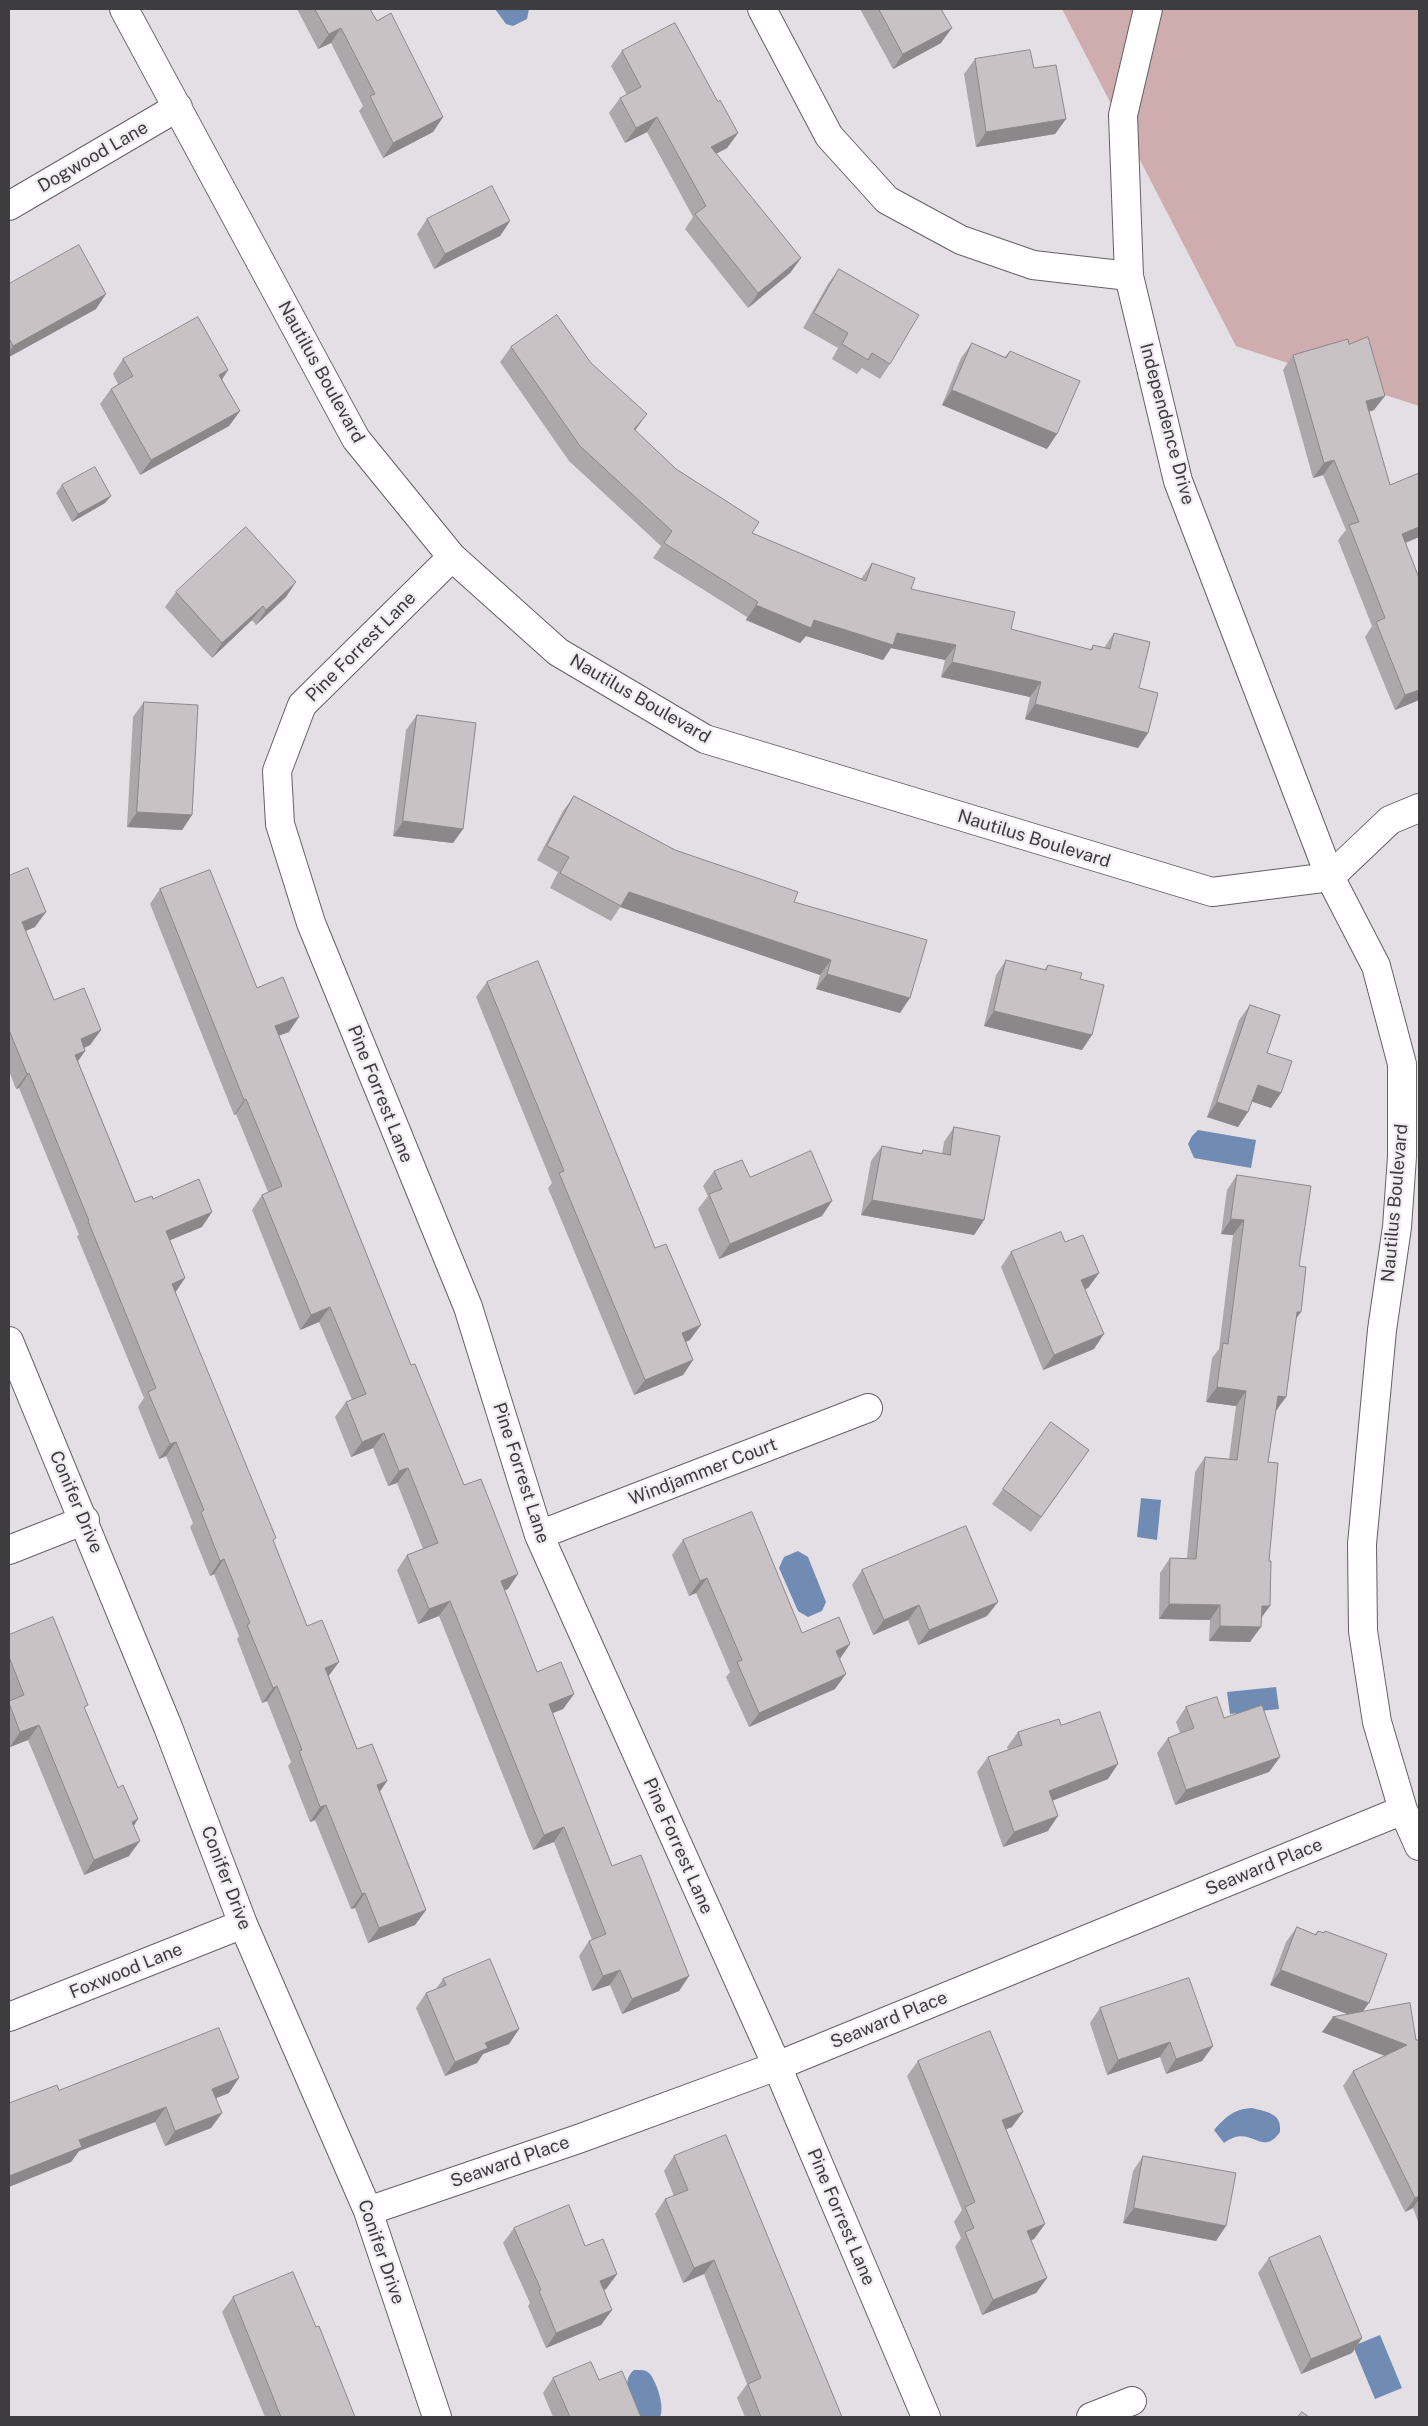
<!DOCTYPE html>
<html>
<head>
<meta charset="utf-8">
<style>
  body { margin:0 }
  #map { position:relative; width:1428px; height:2426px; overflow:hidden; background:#e3dfe4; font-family:"Public Sans",sans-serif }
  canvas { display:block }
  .frame { position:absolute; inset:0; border:10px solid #3d3c3e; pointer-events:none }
</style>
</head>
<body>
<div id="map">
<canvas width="1428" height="2426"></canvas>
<div class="frame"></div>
</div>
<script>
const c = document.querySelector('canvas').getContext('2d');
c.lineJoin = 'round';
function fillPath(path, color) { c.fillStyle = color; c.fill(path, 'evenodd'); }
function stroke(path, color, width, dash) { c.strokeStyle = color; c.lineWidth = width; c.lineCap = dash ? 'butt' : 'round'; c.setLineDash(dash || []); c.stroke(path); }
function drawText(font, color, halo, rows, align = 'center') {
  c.font = font + ' "Public Sans",sans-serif'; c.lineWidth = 4.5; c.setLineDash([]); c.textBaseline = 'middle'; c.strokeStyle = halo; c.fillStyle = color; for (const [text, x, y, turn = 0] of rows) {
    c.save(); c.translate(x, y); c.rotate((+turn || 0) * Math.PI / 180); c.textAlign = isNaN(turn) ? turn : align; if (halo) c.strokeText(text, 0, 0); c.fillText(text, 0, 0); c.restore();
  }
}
const green = new Path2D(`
  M1062 9H1419V406L1236 346Z`);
const water = new Path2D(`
  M495 9H529L527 19 513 26 506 24Z
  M1198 1130 1256 1140 1251 1168 1194 1158 1188 1144 1192 1136Z
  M1141 1498 1161 1500 1157 1540 1137 1537Z
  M798 1551 808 1557 826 1602 822 1611 808 1617 798 1611 779 1568 784 1557Z
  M1276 1687 1279 1709 1230 1714 1227 1692Z
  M1252 2108C1267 2112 1282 2113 1280 2132 1261 2159 1252 2122 1224 2143L1214 2130C1226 2117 1233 2109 1252 2108Z
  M1380 2335 1402 2388 1375 2399 1353 2346Z
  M634 2370C640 2370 646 2369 650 2374 657 2383 665 2407 660 2417H639C633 2403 619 2382 634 2370Z`);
const minor = new Path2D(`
  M124 9 356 439 452 557 558 652 705 739 1212 892 1330 877
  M762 9 829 136 887 200 961 240 1033 265 1129 276
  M1148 9 1123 115 1129 276 1178 481 1330 877 1376 966 1402 1064V1157L1397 1227 1382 1330 1362 1544 1363 1631 1377 1722 1403 1810 1419 1846
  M9 206 178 107
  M452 557 302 705 277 771 280 824 311 923 468 1307 539 1535 777 2066 926 2417
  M1330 877 1390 820 1419 808
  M9 1341 168 1727 243 1924 368 2211 437 2417
  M539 1535 868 1408
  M9 1550 85 1520
  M9 2017 243 1924
  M368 2211 581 2138 777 2066 1403 1810
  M1091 2417 1132 2401`);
const wall = new Path2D(`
  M297 9H370L377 21 443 117 433 132 383 158 359 111 363 106 331 43 318 49Z
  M860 9H941V43L893 69Z
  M622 51 718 102 738 133 727 148 716 154 801 258 790 273 748 308 685 229 693 217 647 132 625 143 609 113 620 98 627 95 611 66Z
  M975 59 1034 68 1066 119 1055 134 976 147 964 74Z
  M427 219 510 221 500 236 434 269 417 234Z
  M839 269 890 364 880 379 862 368 857 374 832 359 838 348 803 328 828 284Z
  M9 284 96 309 9 357Z
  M972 343 1005 357 1010 351 1047 449 942 405 961 358Z
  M1349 344 1374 410 1369 412 1390 485 1419 473V537L1406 543 1419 578V700L1395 710 1365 637 1372 626 1338 540 1346 530 1323 475 1313 478 1283 370 1293 355Z
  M511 347 635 431 676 469 752 533 861 579 872 563 911 589 1011 629 1090 650 1093 645 1104 648 1114 633 1139 688 1148 733 1138 748 1025 719 1030 697 941 677 945 660 891 648 883 660 806 636 800 643 746 620 747 617 653 558 661 546 569 461 500 362Z
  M123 359 228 370 222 380 240 411 229 426 140 475 100 404 111 389 118 384 113 374Z
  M62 485 111 496 105 503 72 522 56 493Z
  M176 592 286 597 256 625 252 620 212 658 165 607Z
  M144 702 192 815 182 830 127 827 133 717Z
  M417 715 463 829 453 843 393 836 406 730Z
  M574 796 675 850 794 902 900 1013 816 989 820 975 620 907 611 921 550 888 558 872 537 860 563 811Z
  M9 876 35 927 26 931 54 1000 101 1030 90 1045 84 1048 85 1051 78 1061 135 1202 153 1199 202 1227 170 1240 185 1278 175 1292 307 1626 329 1676 357 1749 387 1781 380 1791 426 1910 415 1925 368 1943 355 1908 351 1909 315 1820 310 1822 288 1766 291 1762 267 1701 262 1703 237 1639 239 1636 214 1574 210 1576 190 1527 193 1523 166 1456 159 1459 138 1407 144 1398 77 1236 79 1235 19 1088 16 1089 9 1071Z
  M160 889 257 988 289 1032 279 1035 411 1365 464 1485 508 1589 504 1590 537 1672 574 1694 563 1709 552 1713 612 1866 689 1976 679 1991 622 2014 610 1985 592 1991 579 1956 589 1941 592 1940 554 1842 533 1850 439 1616 418 1624 397 1570 407 1555 423 1549 397 1483 388 1486 373 1448 351 1457 335 1417 346 1402 352 1400 319 1322 300 1330 252 1210 262 1195 268 1192 236 1114 234 1115 150 904Z
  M1006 960 1044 970 1048 965 1082 1050 984 1026 996 975Z
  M487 982 690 1340 686 1342 693 1360 683 1375 634 1395 548 1188 552 1183 476 997Z
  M1250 1005 1281 1093 1271 1108 1252 1101 1238 1127 1207 1117 1239 1020Z
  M954 1127 984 1220 974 1235 861 1215 871 1161 882 1146 921 1153 923 1150 942 1154 944 1142Z
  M714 1171 750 1177 822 1216 719 1259 698 1209 708 1196 703 1186Z
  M1237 1175 1299 1266 1296 1318 1286 1397 1275 1412 1268 1462 1261 1619 1250 1642 1209 1641 1210 1620 1159 1619 1160 1573 1170 1558H1187L1195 1472 1205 1457 1229 1459 1236 1406 1206 1402 1212 1358 1219 1349 1233 1235 1221 1234 1227 1190Z
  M1065 1242 1099 1273 1088 1288 1085 1289 1094 1349 1043 1370 1001 1267 1011 1252Z
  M1051 1422 1089 1450 1031 1532 992 1504Z
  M683 1540 802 1633 839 1659 835 1689 749 1727 726 1677 730 1672 696 1593 689 1596 672 1555Z
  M862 1570 987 1616 918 1645 908 1620 873 1635 852 1585Z
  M9 1635 85 1709 118 1788 138 1819 134 1826 129 1856 84 1875 28 1740 10 1747 9 1745V1703L10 1701 9 1698Z
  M1186 1707 1224 1718 1280 1757 1269 1772 1175 1805 1157 1753 1168 1738 1180 1733 1176 1722Z
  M1061 1725 1108 1779 1053 1800 1048 1831 1003 1847 977 1772 988 1757 1008 1750 1007 1747 1018 1732Z
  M1297 1927 1315 1934 1318 1931 1324 1933 1325 1931 1363 2011 1419 2042V2224L1413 2208 1405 2212 1343 2086 1353 2071 1385 2056 1322 2032 1348 2014 1270 1985 1286 1942Z
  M443 1979 519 2029 509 2044 483 2054 477 2063 445 2076 416 2008 426 1993 436 1989Z
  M1100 2008 1213 2046 1202 2061 1166 2074 1160 2057 1107 2075 1090 2023Z
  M918 2061 1012 2127 1005 2129 1045 2224 1034 2239 1031 2240 1047 2278 1036 2293 982 2315 955 2247 961 2238 954 2222 962 2210 907 2076Z
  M59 2090 229 2093 216 2098 222 2113 211 2128 165 2146 155 2122 79 2151 71 2162Z
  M674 2156 842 2417H745L737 2398 747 2384 704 2274 683 2283 655 2214 665 2199 674 2196 664 2171Z
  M1143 2156 1216 2241 1123 2223 1133 2171Z
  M514 2228 585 2246 617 2274 606 2289 604 2290 612 2310 601 2325 546 2348 528 2306 530 2303 503 2243Z
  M1269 2258 1362 2338 1352 2353 1301 2374 1258 2273Z
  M233 2297 316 2327 355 2417H265L222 2312Z
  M553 2378 599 2380 641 2417H553L543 2393Z`);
const shadedWall = new Path2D(`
  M341 28 331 43 318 49 329 34Z
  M952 28 941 43 893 69 903 54Z
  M443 117 433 132 383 158 393 143Z
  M657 117 647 132 625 143 636 128Z
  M1066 119 1055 134 976 147 986 132Z
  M738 133 727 148 700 162 711 147Z
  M510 221 500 236 434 269 445 254Z
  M801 258 790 273 748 308 758 293Z
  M106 294 96 309 9 357V352L13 346Z
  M228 370 218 385 219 375Z
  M952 390 1057 434 1047 449 942 405Z
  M1385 396 1374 410 1355 416 1366 401Z
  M240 411 229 426 140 475 151 460Z
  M647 414 636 429 623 444 634 429Z
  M1334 460 1323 475 1313 478 1324 463Z
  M111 496 105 503 72 522 78 514Z
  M1419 527V537L1391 548 1402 534Z
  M296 582 286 597 256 625 266 610Z
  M756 605 814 620 897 633 956 645 945 660 891 648 883 660 806 636 800 643 746 620Z
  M263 606 252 620 212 658 222 643Z
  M952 662 1041 682 1030 697 941 677Z
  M1419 690V700L1395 710 1405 695Z
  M1035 704 1148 733 1138 748 1025 719Z
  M137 812 192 815 182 830 127 827Z
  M403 821 463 829 453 843 393 836Z
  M629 892 831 960 820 975 620 907Z
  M46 912 35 927 12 936 22 922Z
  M827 974 910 998 900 1013 816 989Z
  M994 1011 1092 1035 1082 1050 984 1026Z
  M299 1017 289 1032 265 1041 275 1026Z
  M101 1030 90 1045 70 1054 81 1039Z
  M85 1051 75 1065V1055Z
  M29 1073 19 1088 16 1089 27 1074Z
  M1258 1085 1281 1093 1271 1108 1247 1100Z
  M246 1099 236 1114 234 1115 244 1100Z
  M1217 1102 1248 1112 1238 1127 1207 1117Z
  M872 1200 984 1220 974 1235 861 1215Z
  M832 1201 822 1216 719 1259 730 1244Z
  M212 1212 202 1227 156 1246 166 1231Z
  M1231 1219 1244 1220 1233 1235 1221 1234Z
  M1099 1273 1088 1288 1071 1295 1081 1280Z
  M185 1278 175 1293 172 1284Z
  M330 1307 319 1322 300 1330 311 1315Z
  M1297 1312H1301L1290 1327Z
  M701 1325 690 1340 671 1348 682 1333Z
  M1104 1334 1094 1349 1043 1370 1054 1355Z
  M693 1360 683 1375 634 1395 645 1380Z
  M1217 1387 1246 1391 1236 1406 1206 1402Z
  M1278 1396 1286 1397 1275 1412Z
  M384 1433 373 1448 351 1457 362 1442Z
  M176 1442 166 1456 159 1459 170 1444Z
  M408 1468 397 1483 388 1486 399 1471Z
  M224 1559 214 1574 210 1576 220 1561Z
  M518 1574 508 1589 490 1596 501 1581Z
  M707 1578 696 1593 689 1596 700 1581Z
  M450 1601 439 1616 418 1624 429 1609Z
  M998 1602 987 1616 918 1645 929 1630Z
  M1169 1604 1220 1605 1210 1620 1159 1619Z
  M919 1605 908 1620 873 1635 884 1620Z
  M1262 1606H1270L1259 1621Z
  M1220 1626 1261 1627 1250 1642 1209 1641Z
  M850 1644 840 1659 836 1651Z
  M339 1662 328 1677 325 1668Z
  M846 1674 835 1689 749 1727 759 1713Z
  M277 1686 267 1701 262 1703 273 1688Z
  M574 1694 563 1709 538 1719 549 1704Z
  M39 1725 28 1740 10 1747 20 1732Z
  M1280 1757 1269 1772 1175 1805 1186 1790Z
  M1118 1764 1108 1779 1039 1806 1049 1791Z
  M387 1781 377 1796V1785Z
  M326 1805 315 1820 310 1822 320 1807Z
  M1058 1816 1048 1831 1003 1847 1014 1832Z
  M138 1819 128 1834 132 1822Z
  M564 1827 554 1842 533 1850 544 1835Z
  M140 1841 129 1856 84 1875 94 1860Z
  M365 1893 355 1908 351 1909 362 1894Z
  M426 1910 415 1925 368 1943 379 1928Z
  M620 1970 610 1985 592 1991 603 1976Z
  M1281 1970 1369 2003 1358 2018 1270 1985Z
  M689 1976 679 1991 622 2014 632 1999Z
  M1333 2017 1407 2045 1396 2060 1322 2032Z
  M519 2029 509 2044 483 2054 477 2063 445 2076 455 2062 485 2043Z
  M1170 2042 1160 2057 1107 2075 1118 2060Z
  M1213 2046 1202 2061 1166 2074 1176 2059Z
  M239 2078 229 2093 201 2104 212 2089Z
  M166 2107 155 2122 79 2151 71 2162 9 2187V2176L79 2140Z
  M1023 2112 1012 2127 991 2135 1002 2120Z
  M222 2113 211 2128 165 2146 175 2131Z
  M1419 2196V2199L1413 2208 1405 2212 1415 2198Z
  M1134 2208 1226 2226 1216 2241 1123 2223Z
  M1045 2224 1034 2239 1017 2246 1027 2231Z
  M714 2260 704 2274 683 2283 694 2268Z
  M617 2274 606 2289 590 2296 600 2281Z
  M1047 2278 1036 2293 982 2315 993 2300Z
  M612 2310 601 2325 546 2348 556 2333Z
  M1362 2338 1352 2353 1301 2374 1311 2359Z`);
const building = new Path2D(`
  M315 9H370L377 21 391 13 443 117 393 143 370 96 375 94 341 28 329 34Z
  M879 9H941L952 28 903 54Z
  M675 23 718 102 720 100 738 133 711 147 801 258 758 293 695 214 706 206 657 117 636 128 620 98 641 87 622 51Z
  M1030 50 1034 68 1056 65 1066 119 986 132 975 59Z
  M492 186 510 221 445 254 427 219Z
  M79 245 106 294 13 346 9 338V284Z
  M839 269 919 315 890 364 872 353 868 360 842 344 848 333 814 313Z
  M557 315 591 363 647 414 634 429 676 469 759 522 752 533 866 581 872 563 915 578 911 589 1015 612 1011 629 1092 650 1093 645 1110 649 1114 633 1150 642 1139 688 1158 693 1148 733 1035 704 1041 682 952 662 956 645 897 633 893 645 814 620 811 628 756 605 758 602 664 543 672 531 580 446 511 347Z
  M198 317 228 370 219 375 240 411 151 460 111 389 133 376 123 359Z
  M1368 337 1385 396 1366 401 1390 485 1419 473V527L1402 534 1419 578V690L1405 695 1376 622 1385 618 1349 525 1359 522 1334 460 1324 463 1293 355 1348 339 1349 344Z
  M972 343 1006 358 1010 351 1080 381 1057 434 952 390Z
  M95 467 111 496 78 514 62 485Z
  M246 527 296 582 266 610 263 606 222 643 176 592Z
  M144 702 198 705 192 815 137 812Z
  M417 715 476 723 463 829 403 821Z
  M574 796 675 850 798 892 794 902 927 940 910 998 827 974 831 960 629 892 621 906 560 873 569 857 547 846Z
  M28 868 46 912 22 922 54 1000 84 988 101 1030 81 1039 85 1051 75 1055 135 1202 152 1196 153 1199 199 1179 212 1212 166 1231 185 1278 172 1284 276 1538 273 1540 307 1626 322 1620 339 1662 325 1668 357 1749 372 1744 387 1781 377 1785 426 1910 379 1928 365 1893 362 1894 326 1805 320 1807 299 1751 302 1750 277 1686 273 1688 247 1625 250 1623 224 1559 220 1561 201 1512 204 1510 176 1442 170 1444 148 1392 156 1388 88 1221H89L29 1073 27 1074 9 1030V876Z
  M210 870 257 988 283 977 299 1017 275 1026 411 1365 415 1364 464 1485 481 1479 518 1574 501 1581 537 1672 561 1662 574 1694 549 1704 612 1866 641 1855 689 1976 632 1999 620 1970 603 1976 589 1941 606 1934 564 1827 544 1835 450 1601 429 1609 407 1555 438 1543 408 1468 399 1471 384 1433 362 1442 346 1402 366 1394 330 1307 311 1315 262 1195 282 1186 246 1099 244 1100 160 889Z
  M1006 960 1046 970 1048 965 1082 973 1080 979 1104 985 1092 1035 994 1011Z
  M538 961 655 1248 666 1244 701 1325 682 1333 693 1360 645 1380 559 1173 564 1171 487 982Z
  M1250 1005 1280 1015 1267 1053 1292 1061 1281 1093 1258 1085 1248 1112 1217 1102Z
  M954 1127 1000 1136 984 1220 872 1200 882 1146 922 1154 923 1150 950 1155Z
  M811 1151 832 1201 730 1244 709 1194 722 1189 714 1171 742 1160 750 1177Z
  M1237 1175 1311 1186 1299 1266 1306 1267 1301 1312H1297L1286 1397 1278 1396 1268 1462 1278 1463 1269 1561H1271L1270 1606H1262L1261 1627 1220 1626V1605L1169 1604 1170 1558 1196 1559 1205 1457 1237 1460 1246 1391 1217 1387 1223 1343 1228 1344 1244 1220 1231 1219Z
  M1061 1232 1065 1242 1083 1235 1099 1273 1081 1280 1104 1334 1054 1355 1011 1252Z
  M1051 1422 1089 1450 1041 1517 1003 1489Z
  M752 1512 802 1633 839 1617 850 1644 836 1651 846 1674 759 1713 737 1662 742 1660 707 1578 700 1581 683 1540Z
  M966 1526 998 1602 929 1630 919 1605 884 1620 862 1570Z
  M53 1617 88 1705 84 1707 118 1788 123 1785 138 1819 132 1822 140 1841 94 1860 39 1725 20 1732 9 1703V1701L24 1695 9 1657V1635Z
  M1217 1697 1224 1718 1262 1705 1280 1757 1186 1790 1168 1738 1194 1728 1186 1707Z
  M1100 1712 1118 1764 1049 1791 1058 1816 1014 1832 988 1757 1022 1745 1018 1732 1059 1719 1061 1725Z
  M1297 1927 1316 1935 1318 1931 1324 1933 1325 1931 1387 1954 1369 2003 1281 1970Z
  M490 1959 519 2029 485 2043 488 2048 455 2062 426 1993 446 1985 443 1979Z
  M1189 1978 1213 2046 1176 2059 1170 2042 1118 2060 1100 2008Z
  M1410 2003 1416 2040H1418L1419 2042V2196L1415 2198 1353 2071 1407 2045 1333 2017Z
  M219 2028 239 2078 212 2089 222 2113 175 2131 166 2107 79 2140 82 2147 9 2176V2103L57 2085 59 2090Z
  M990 2031 1023 2112 1002 2120 1045 2224 1027 2231 1047 2278 993 2300 965 2232 974 2228 965 2207 975 2202 918 2061Z
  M726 2135 842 2417H761L748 2384 761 2378 714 2260 694 2268 665 2199 688 2190 674 2156Z
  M1143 2156 1236 2173 1226 2226 1134 2208Z
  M569 2205 585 2246 603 2239 617 2274 600 2281 612 2310 556 2333 539 2291 541 2290 514 2228Z
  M1320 2236 1362 2338 1311 2359 1269 2258Z
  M293 2272 316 2327 319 2326 355 2417H281L233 2297Z
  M591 2362 599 2380 622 2371 641 2417H570L553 2378Z
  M1302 2412 1309 2417H1298Z`);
const streetNames = [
  ["Dogwood Lane",93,157,-30],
  ["Nautilus Boulevard",321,372,61],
  ["Independence Drive",1167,424,75],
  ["Pine Forrest Lane",361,647,-45],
  ["Nautilus Boulevard",640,699,30],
  ["Nautilus Boulevard",1034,839,17],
  ["Pine Forrest Lane",380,1094,68],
  ["Nautilus Boulevard",1395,1203,-85],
  ["Windjammer Court",703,1472,-21],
  ["Pine Forrest Lane",521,1473,72],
  ["Conifer Drive",76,1502,67],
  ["Pine Forrest Lane",678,1846,66],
  ["Seaward Place",1264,1867,-22],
  ["Conifer Drive",226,1878,69],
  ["Foxwood Lane",126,1971,-22],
  ["Seaward Place",889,2020,-22],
  ["Seaward Place",510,2162,-19],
  ["Pine Forrest Lane",841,2217,67],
  ["Conifer Drive",381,2252,71]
];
fillPath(green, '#cfacad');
fillPath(water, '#708cb4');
stroke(minor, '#646165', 30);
stroke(minor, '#fff', 28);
fillPath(wall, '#aca7a9');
fillPath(shadedWall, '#8c888a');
fillPath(building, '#c8c2c5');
stroke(building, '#8c888a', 1);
drawText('18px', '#3d3c3e', '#f0ecf1', streetNames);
</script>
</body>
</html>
